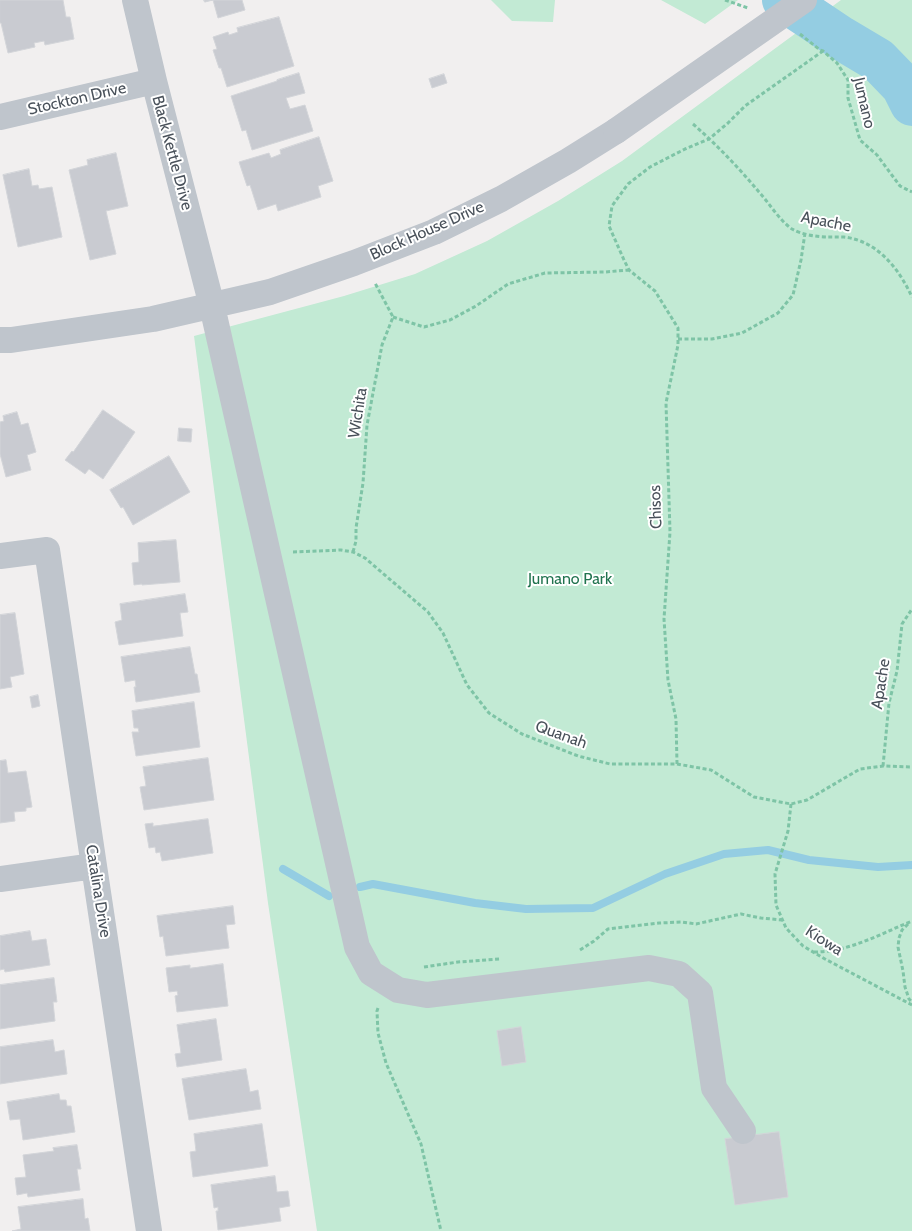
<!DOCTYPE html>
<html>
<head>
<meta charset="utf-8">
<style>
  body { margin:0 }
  canvas { display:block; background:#f1efef }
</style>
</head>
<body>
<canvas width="912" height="1231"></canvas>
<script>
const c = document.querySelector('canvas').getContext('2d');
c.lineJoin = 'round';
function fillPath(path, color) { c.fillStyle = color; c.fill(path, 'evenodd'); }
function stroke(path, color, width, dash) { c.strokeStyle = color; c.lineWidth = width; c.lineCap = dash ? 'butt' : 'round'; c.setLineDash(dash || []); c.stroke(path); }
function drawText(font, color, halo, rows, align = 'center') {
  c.font = font + ' Cabin,sans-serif'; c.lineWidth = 4; c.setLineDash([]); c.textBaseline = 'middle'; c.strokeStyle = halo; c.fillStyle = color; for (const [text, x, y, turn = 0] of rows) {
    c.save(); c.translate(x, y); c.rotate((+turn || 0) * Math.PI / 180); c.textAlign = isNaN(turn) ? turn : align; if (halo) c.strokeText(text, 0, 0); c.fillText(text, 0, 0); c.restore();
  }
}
const green = new Path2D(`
  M491 0H555L553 22 512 21Z
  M661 0H738L705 24Z
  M841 0H912V1231H317L268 903 194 336 344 296 415 274 487 241 558 201 622 161Z`);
const stream = new Path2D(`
  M283 869 329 896
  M360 887 373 884 475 903 526 909 593 908 665 874 724 854 768 850 809 860 878 867 912 865`);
const river = new Path2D(`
  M784 0 841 38 878 60 903 86 912 104`);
const building = new Path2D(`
  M0 0H63L66 17H70L74 39 45 45 44 41 34 43 35 47 8 53 1 23H0Z
  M204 0H242L245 10 218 18 213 0 205 2Z
  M279 17 294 66 227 87 221 68H219L213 50 217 49 213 37 228 32 229 35 238 32 237 28Z
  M299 73 305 93 286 98 290 109 305 105 313 131 252 150 246 130 242 131 231 96 277 81V80Z
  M444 74 447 83 432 88 429 79Z
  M319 137 333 181 318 186 321 197 278 211 276 204 258 210 250 185 247 186 239 162 269 153 271 158 281 154 280 150Z
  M116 153 128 206 106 211 116 254 90 260 69 170 88 165 87 160Z
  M29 169 32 186 38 185 39 189 52 187 62 237 18 247 3 175Z
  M103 410 135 432 103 479 89 469 85 474 65 460 72 451 73 452Z
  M17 412 21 425 28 423 36 452 27 455 31 470 6 477 0 454V422L4 421 3 416Z
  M179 428 192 429 191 442 178 441Z
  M169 456 190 492 133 525 123 507 121 508 110 490Z
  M176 540 180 582 142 585V584L134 585 132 563 139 562 138 543Z
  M185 594 188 612 180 613 183 636 119 645 115 622 122 620 120 604Z
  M15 613 24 674 10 677 12 687 0 689V615Z
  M190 647 195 674H197L200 692 136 702 134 687H136L135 680 125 682 121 657Z
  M38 695 40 706 32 708 30 697Z
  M194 702 200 747 136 756 132 732H139L138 728H134L132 711Z
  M208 758 214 800 144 810 140 787 146 786 143 767Z
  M6 760 8 773 26 771 32 807 26 808V811L14 812 15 821 0 823V761Z
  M208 819 213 853 162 861 160 852 156 853 155 847 149 848 145 824 153 823V826Z
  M233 906 235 924 226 925 229 948 166 956 163 936 160 937 157 916Z
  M30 931 32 941 46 939 50 965 5 972 4 969 0 970V936Z
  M223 964 228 1006 177 1012 175 996 178 995 177 991 169 992 166 968 190 965V968Z
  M54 978 57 1002H53L55 1021 0 1029V985Z
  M216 1019 222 1060 177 1067 175 1054 181 1053 177 1025Z
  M521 1027 526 1062 502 1066 497 1031Z
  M53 1040 55 1052 64 1050 67 1074 0 1084V1047Z
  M246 1069 250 1092 258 1090 261 1109 189 1120 182 1079Z
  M59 1094 60 1100H66L67 1106H71L75 1132 23 1140 20 1119 10 1120 7 1102Z
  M262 1124 268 1166 193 1177 190 1152 196 1151 194 1134Z
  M779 1132 788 1197 735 1205 725 1139Z
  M77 1145 81 1169H77L80 1190 28 1197 27 1193 17 1195 15 1178 26 1177 23 1155 54 1151 53 1148Z
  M275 1176 277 1192 288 1191 290 1206 279 1208 281 1221 218 1230 216 1211H218V1207L214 1208 211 1185Z
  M83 1199 85 1219 88 1218 90 1231H12L21 1229 18 1207Z`);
const path = new Path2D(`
  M725 0 748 8
  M800 34 820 50 823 51 837 63 848 80V98L860 140 877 155 900 186 912 192
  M693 124C717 145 739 168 759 192 770 204 779 220 792 229 802 235 818 237 829 237 834 237 839 237 844 237 878 241 899 269 912 297
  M393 317 424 327 450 320 476 306 508 284 545 273 605 272 629 270
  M678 339H712L742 333 778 313 793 295 801 260 805 233
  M293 552 341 550 353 552 365 558 428 612 443 633 467 685 489 713 522 734 578 756 610 764H677L711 770 754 797 791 804 807 800 860 769 883 766 912 767
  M353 552 356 541V528L363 483 367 425 382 345 393 317 375 283
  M677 764 676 719 668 680 664 619 670 532 666 403 678 345V328L655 291 629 270 624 260 609 226 612 206 628 184 650 167 685 149 709 139 728 123 745 106 823 51
  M883 766 889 703 897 671 902 624 912 609
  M791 804 788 831 775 874 776 905 786 928 803 946 825 959 912 1005
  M908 924 902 930 899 938 898 947 903 971 905 987 909 999 912 1002
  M580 950 594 941 608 929 659 923 682 922 696 924 741 914 761 918 782 920
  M814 952C849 952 880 934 912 921
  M424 967 458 962 500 959
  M378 1008 377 1011 378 1033 386 1063 421 1144 441 1231`);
const minor = new Path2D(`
  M135 0 154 81 212 306 357 947 371 973 398 990 427 995 649 968 679 974 700 993 714 1088 743 1131
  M0 117 154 81
  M0 340H11L153 319 270 292 354 263 434 232 501 199 568 161 616 131
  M0 556 47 550 94 866 149 1231
  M0 879 94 866`);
const minorBridge = new Path2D(`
  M616 131 804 0`);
const streetNames = [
  ["Stockton Drive",77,99,-13],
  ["Jumano",864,103,77],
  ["Black Kettle Drive",172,153,75],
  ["Apache",826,222,11],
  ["Block House Drive",427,231,-24],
  ["Wichita",358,413,-81],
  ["Chisos",656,507,-92],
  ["Apache",881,684,-81],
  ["Quanah",561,735,20],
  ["Catalina Drive",98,891,81],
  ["Kiowa",824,941,33]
];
const parkNames = [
  ["Jumano Park",570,579]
];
fillPath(green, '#c2ead4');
stroke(stream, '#94cde2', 8);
stroke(river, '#94cde2', 44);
fillPath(building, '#c9cbd1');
stroke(building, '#d3d5d9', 1);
stroke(path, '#7ec4a6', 3, [4, 2.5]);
stroke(minor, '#bfc5cc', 26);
stroke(minorBridge, '#bfc5cc', 26);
drawText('16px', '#49515a', '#fff', streetNames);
drawText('16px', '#21734f', '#fff', parkNames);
</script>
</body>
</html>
